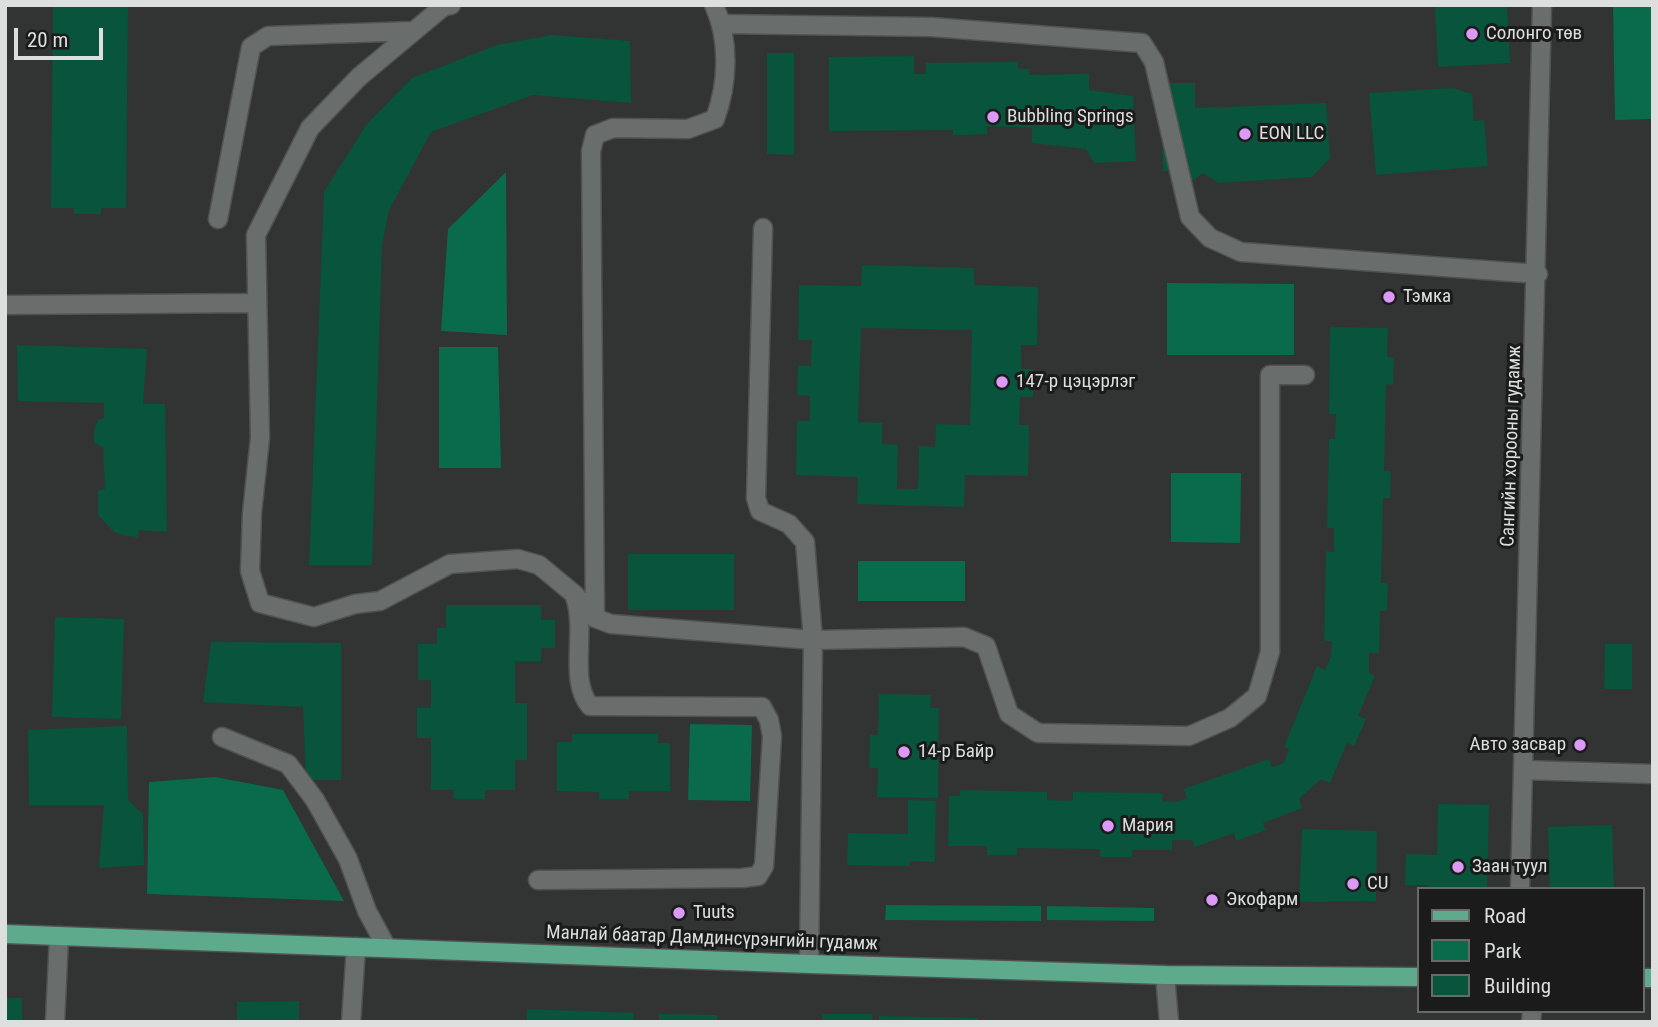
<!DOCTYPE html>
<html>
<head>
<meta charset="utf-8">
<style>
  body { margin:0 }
  #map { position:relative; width:1658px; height:1027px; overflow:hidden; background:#313432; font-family:"Roboto Condensed",sans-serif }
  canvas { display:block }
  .frame { position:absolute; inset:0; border:7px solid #dddfde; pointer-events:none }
  .legend { position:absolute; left:1417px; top:887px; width:228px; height:126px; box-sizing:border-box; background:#1a1b1a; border:2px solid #686968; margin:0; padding:9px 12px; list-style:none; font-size:21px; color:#dddfde }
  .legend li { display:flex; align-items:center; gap:14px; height:35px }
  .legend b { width:35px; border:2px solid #686968 }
  .scale { position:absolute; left:14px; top:28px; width:89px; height:32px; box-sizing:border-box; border:4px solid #dddfde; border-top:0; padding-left:9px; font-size:21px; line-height:24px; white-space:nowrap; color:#dddfde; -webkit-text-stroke:5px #1a1b1a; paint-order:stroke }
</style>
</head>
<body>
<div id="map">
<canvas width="1658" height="1027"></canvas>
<div class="frame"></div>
<ul class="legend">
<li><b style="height:9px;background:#5daa8d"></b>Road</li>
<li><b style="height:19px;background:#0a6a4c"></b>Park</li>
<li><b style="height:19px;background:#08543c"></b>Building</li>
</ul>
<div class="scale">20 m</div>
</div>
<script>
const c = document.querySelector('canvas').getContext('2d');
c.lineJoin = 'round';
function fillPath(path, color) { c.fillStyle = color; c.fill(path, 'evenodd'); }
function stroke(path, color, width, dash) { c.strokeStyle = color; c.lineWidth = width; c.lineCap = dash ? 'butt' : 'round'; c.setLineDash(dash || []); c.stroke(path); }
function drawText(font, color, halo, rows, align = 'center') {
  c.font = font + ' "Roboto Condensed",sans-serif'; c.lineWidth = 6; c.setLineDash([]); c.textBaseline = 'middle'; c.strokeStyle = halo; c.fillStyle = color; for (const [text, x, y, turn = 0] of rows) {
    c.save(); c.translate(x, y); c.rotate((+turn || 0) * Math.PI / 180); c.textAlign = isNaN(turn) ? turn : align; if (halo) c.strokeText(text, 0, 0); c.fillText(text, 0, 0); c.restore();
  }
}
const green = new Path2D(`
  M1653 5V119L1615 120 1613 6Z
  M506 172 507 335 441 331 448 229Z
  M1167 283 1294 284V355H1167Z
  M439 347H498L501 468H439Z
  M1171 473H1241L1240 543 1171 542Z
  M858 561H965V601H858Z
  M690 724 752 725 750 801 688 800Z
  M215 777 283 790 344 901 147 894 149 782Z
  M886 905 1041 906V921L885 920Z
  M1047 906 1154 908V921L1047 920Z`);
const building = new Path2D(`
  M53 5H128L126 208H101V214H74V208H51Z
  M1435 5H1507L1510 63 1438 67Z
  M551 35 630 41 631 103 533 95 431 132 389 210 382 245 372 565H309L324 192 366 125 412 78 497 45Z
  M767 53H794V155L767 154Z
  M914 56V74H926V63L1018 62V69H1029V75L1089 74V90L1133 96 1136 161 1094 163 1086 149 1032 143V128L987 126V134L962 135H953V130L829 131V57Z
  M1163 83H1195V108L1326 103 1330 158 1312 177 1218 183 1203 173 1191 182 1180 171H1163L1161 111Z
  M1453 88 1472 94 1474 121 1484 120 1488 166 1376 175 1369 93Z
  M862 265 974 268V285L1038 287 1037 345H1021V369H1033V397H1020L1019 425H1029L1028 476 965 475 964 507 857 504 858 477 796 475 797 421H810V396L797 395 798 365 811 366 812 340H798L799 285 861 286ZM861 328 972 330 970 425 936 424 935 447 919 446 918 489H897L898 445 882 444V423L858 422Z
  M1330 327 1388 328 1387 357 1394 358 1393 385 1386 384 1384 471H1391L1390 498H1383L1381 583H1388L1387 611H1380L1379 653H1369V673L1375 676 1358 716 1366 719 1354 746 1347 743 1330 783 1321 779 1299 799 1302 808 1263 823 1266 830 1236 841 1234 833 1195 847 1192 840H1172V850H1132V857H1100V849L1017 848V855H987V846H948L949 796H960V790L1047 792V800L1073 801V792L1162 793V801L1177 802 1187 798 1184 789 1269 759 1272 767 1284 763 1289 749 1284 747 1317 666 1325 670 1331 656 1332 641H1324L1326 551 1334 552V528H1327L1329 439H1335L1336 414H1329Z
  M17 345 147 349 143 404H165L167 532 139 530 138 537 126 536 114 532 98 515V490L105 489 103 447 94 443V430L98 420 104 418V403L18 401Z
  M628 554H734V610H628Z
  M446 605H541V620H555V648H541V661H515V703H527V760H515V790H485V799H454V790H431V738H417V708H431V680H418V644H437V628H446Z
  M55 617 124 619 121 719 52 717Z
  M211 642 341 643V780H306L303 707 203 702Z
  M1605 644H1632V689H1604Z
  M879 694 931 695 930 708H939L938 798 877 797 878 768H869L870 735H878Z
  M127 726 128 800 143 814 144 865 99 868 104 805H29L28 730Z
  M572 734H658V743H670V791H629V799H599V792L557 791V742H572Z
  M908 800 936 801 935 862 910 861 909 866 847 865 848 833 908 834Z
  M1438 804 1489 805 1487 889H1427L1428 885H1405L1406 854 1437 855Z
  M1612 825 1614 889H1550L1548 827Z
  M1302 829 1377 831 1376 901 1299 902Z
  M5 998H22V1022H5Z
  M299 1001V1022H237V1002Z
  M527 1009 634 1013 633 1022H527Z
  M659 1014 717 1015V1022H659Z
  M822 1014H872L873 1022H822Z
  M879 1016 978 1018V1022H879Z`);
const minor = new Path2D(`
  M451 5 444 6 359 77 310 128 256 235 260 438 252 513 250 571 260 603 314 617 355 604 380 601 450 564 518 559 539 565 574 594 595 618 611 624 813 640 805 542 789 524 760 511 756 498 763 228
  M723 24 931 27 1142 43 1154 62 1190 217 1210 238 1241 252 1538 274
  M218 219 251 47 268 36 414 31
  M5 305 256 303
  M595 618 591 151 595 135 613 128 688 129 715 119C728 84 730 40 714 5
  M222 737 288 764 315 800 348 859 367 911 387 948
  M1524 770 1653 774
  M538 880 742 878 758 876 764 866 772 736 769 720 762 707 590 706C568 680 587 631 575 597
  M1520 889 1542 5
  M809 964 813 640 964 637 986 646 1009 714 1038 733 1189 736 1230 718 1257 696 1270 652V375H1305
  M1165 975 1169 1022
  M55 1022 59 936
  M351 1022 356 947
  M1531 1022 1532 1011`);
const major = new Path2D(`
  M5 934 809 964 1165 975 1418 977
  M1642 978H1653`);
const markers = [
  [1472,34,7,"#da9af6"],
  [993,117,7,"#da9af6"],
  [1245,134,7,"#da9af6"],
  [1389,297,7,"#da9af6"],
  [1002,382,7,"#da9af6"],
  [1580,745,7,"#da9af6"],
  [904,752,7,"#da9af6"],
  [1108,826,7,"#da9af6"],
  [1458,867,7,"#da9af6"],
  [1353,884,7,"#da9af6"],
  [1212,900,7,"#da9af6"],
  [679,913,7,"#da9af6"]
];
const poiNames = [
  ["Солонго төв",1486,34],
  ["Bubbling Springs",1007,117],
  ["EON LLC",1259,134],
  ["Тэмка",1403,297],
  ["147-р цэцэрлэг",1016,382],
  ["Авто засвар",1566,745,"right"],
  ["14-р Байр",918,752],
  ["Мария",1122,826],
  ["Заан туул",1472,867],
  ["CU",1367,884],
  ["Экофарм",1226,900],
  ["Tuuts",693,913]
];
const streetNames = [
  ["Сангийн хорооны гудамж",1512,446,-88],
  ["Манлай баатар Дамдинсүрэнгийн гудамж",712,939,2]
];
fillPath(green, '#0a6a4c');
fillPath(building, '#08543c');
stroke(minor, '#4f5251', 21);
stroke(major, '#4f5251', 21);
stroke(minor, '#696d6b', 18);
stroke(major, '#5daa8d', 18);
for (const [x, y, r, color] of markers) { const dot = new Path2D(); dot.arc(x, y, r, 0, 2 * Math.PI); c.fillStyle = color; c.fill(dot); stroke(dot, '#1a1b1a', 2.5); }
drawText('19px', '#dddfde', '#1a1b1a', poiNames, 'left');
drawText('19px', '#dddfde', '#1a1b1a', streetNames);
</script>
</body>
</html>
